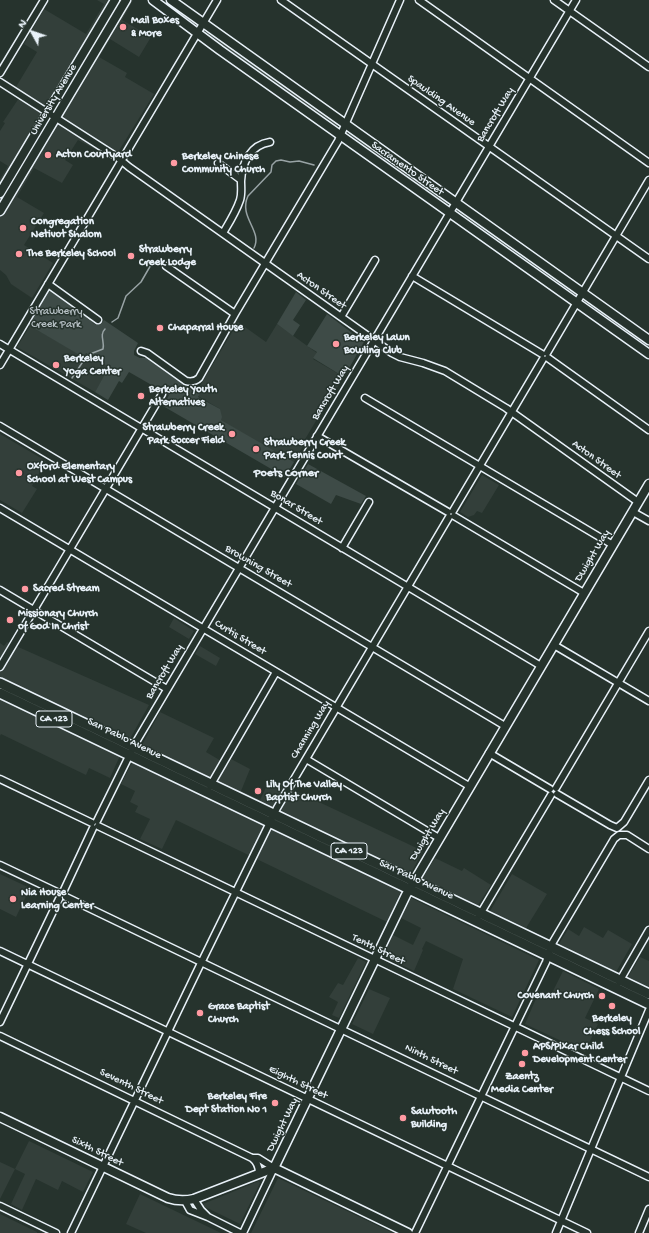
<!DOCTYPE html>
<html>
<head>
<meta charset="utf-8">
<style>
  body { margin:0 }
  #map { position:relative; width:649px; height:1233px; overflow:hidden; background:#26332d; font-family:"Gochi Hand",sans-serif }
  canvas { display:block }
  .north { position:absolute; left:12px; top:12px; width:40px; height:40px; -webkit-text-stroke:3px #26332d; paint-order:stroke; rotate:310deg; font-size:11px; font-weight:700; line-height:16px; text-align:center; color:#e8f1f8 }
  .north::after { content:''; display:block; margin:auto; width:14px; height:18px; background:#e8f1f8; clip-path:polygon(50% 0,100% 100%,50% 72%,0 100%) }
</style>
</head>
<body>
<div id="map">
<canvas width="649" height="1233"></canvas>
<div class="north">N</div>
</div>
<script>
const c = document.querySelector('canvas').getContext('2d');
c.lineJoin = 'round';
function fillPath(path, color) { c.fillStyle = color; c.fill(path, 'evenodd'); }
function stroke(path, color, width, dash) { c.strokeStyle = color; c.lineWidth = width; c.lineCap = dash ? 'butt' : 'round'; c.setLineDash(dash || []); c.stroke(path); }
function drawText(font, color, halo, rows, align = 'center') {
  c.font = font + ' "Gochi Hand",sans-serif'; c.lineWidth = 3; c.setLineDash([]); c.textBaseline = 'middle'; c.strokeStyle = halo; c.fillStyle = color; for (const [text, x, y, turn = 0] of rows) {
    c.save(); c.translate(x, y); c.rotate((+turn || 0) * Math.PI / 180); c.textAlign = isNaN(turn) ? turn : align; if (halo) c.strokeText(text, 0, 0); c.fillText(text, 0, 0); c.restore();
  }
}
const built = new Path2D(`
  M97 0H133L122 20 151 37 139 57 110 39 99 57 127 73 125 77 154 94 120 149 115 160 78 140 65 160 73 165 62 183 34 168 17 197 44 213 24 245 53 263 32 298 11 284 6 275 0 270V179L8 166 0 161V131L5 123 3 122 23 92 16 87 37 52 24 44 44 9 86 34 104 4Z
  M238 322 266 342 277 324 317 353 313 359 344 377 332 396 329 399 304 441 303 446 294 462 220 420V409L198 396 203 388 200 386Z
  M30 326 83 356 85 353 110 367 95 392 17 347Z
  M0 434 46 461 32 486 37 489 22 513 0 500Z
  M482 475 499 485 482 513 477 511 474 515 468 517 460 512Z
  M174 618 194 631 189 639 169 627Z
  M7 642 149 705 118 760 110 778 89 768 86 775 1 734 0 736V643L4 646Z
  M200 646 220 658 216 666 195 654Z
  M160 712 214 738 206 752 228 765 231 759 250 769 241 791 260 800 270 779 423 851 400 893 387 922 176 820 162 849 140 839 150 819 135 812 138 806 130 802 135 791 121 784 131 765Z
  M435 858 462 871 464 868 491 885 478 905 422 879Z
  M0 874 30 888 16 917 0 909Z
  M512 874 547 894 526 928 490 911Z
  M411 898 539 960 512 1017 453 989 463 959 426 941 422 949 423 950 414 971 383 956 393 935 413 945 421 928 401 918Z
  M584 927 603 938 608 930 632 944 616 972 559 944 568 929 579 936Z
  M640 957 649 961V987L628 977Z
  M358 958 366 962 339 1018 332 1015 338 1002 329 997 338 983 343 985Z
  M563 971 599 989 585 1018 598 1024 585 1052 525 1024 538 994 549 999Z
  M369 989 390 998 373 1034 352 1024Z
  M29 1141 93 1172 83 1192 62 1181 58 1190 36 1179 22 1210 11 1204 25 1174 15 1169 0 1199V1162L15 1169Z
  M278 1178 393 1233H251Z
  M259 1181 260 1183 240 1224 203 1206V1204Z
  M140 1194 221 1233H146L126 1224Z
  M0 1214 37 1232V1233H0Z`);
const green = new Path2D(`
  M157 0C169 0 186 15 196 22L193 25Z
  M207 30 338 123 336 129 231 55 205 34Z
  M349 132 448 202 445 207 347 137Z
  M459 210 575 292 572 296 456 214Z
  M50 289 91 318 93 323 97 325 101 324 104 320 138 343 134 351V355L140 358H146L184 385C191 388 196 385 203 388L198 397 220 409 222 417 221 420 294 462 285 477 163 406 169 395 129 372 122 383 119 381 108 400 95 392 109 367 86 353 83 357 30 326 27 323 43 297H44Z
  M296 292 306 300 293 320 300 325 293 336 277 324Z
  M586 299 649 343V350L583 304Z
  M327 314 364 342 344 377 313 358 317 352 307 346Z
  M308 464 366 496 361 504 336 495 331 504 296 484Z`);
const stream = new Path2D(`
  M254 248C263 231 238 217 248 196L271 172 272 165 276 161 281 160 290 162 299 161 314 165
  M74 306 76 311 82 312 90 319
  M112 322 118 318 126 296 141 282 152 263 160 259
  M72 378 86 357 90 354 103 349C105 342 99 335 105 329`);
const street = new Path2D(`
  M281 0 649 259
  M419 0 649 163
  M554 0 649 67
  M0 73 44 0
  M0 82 117 157 129 167 392 353 400 357 423 363 445 371 506 408 638 502
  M218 163 241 180
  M223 233C229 223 236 212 240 200 242 194 241 188 241 181 242 163 250 145 270 142
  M166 266 235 314
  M412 276 542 354
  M48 284 98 320
  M341 317 375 260
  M0 344 541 666
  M141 351 147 353 186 381C191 382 196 381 199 378L235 314 338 141 400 0
  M547 353 649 180
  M548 358 649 430
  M0 365 217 0
  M365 398 613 545
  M0 426 505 726
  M317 436 448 512
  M0 508 469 786
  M453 511 543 359
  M633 512 649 521
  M454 516 584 593
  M342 548 369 502
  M0 590 167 689
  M554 645 649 701
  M0 667 162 394
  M489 753 550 789
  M306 759 439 838
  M0 779 92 823
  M210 786 276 672
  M556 788 649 631
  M557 794 610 825 617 828 624 822 649 780
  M97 821 136 742 576 0
  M98 826 649 1091
  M0 865 57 892
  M64 890 93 828
  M66 897 199 961
  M479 916 551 795
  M0 951 587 1233
  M203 959 277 808 449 517
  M203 963 649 1177
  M619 982 649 930
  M0 1022 59 899
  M0 1036 252 1158C257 1162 259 1166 259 1173
  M194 1199 201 1210 208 1217
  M185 1201 190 1210 208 1217 240 1233
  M0 1206 56 1233
  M71 1233 200 965
  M243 1233 274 1168 258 1158H253
  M415 1233 546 962 553 942 614 839 619 835H627L649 849
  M556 1233 649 1010
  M639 1233 649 1209`);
const secondary = new Path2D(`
  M153 0 220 50 649 354
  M171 0 649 340
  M0 193 115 0
  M0 211 126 0
  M0 1117 168 1198C177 1201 185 1201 194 1199L274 1168
  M274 1168 406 895 649 484
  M274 1168 408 1233`);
const primary = new Path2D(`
  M0 683 649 994
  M0 693 649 1004`);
const markers = [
  [123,27,4,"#ff9aa2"],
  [48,155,4,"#ff9aa2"],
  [174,163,4,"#ff9aa2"],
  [23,228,4,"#ff9aa2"],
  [19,254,4,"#ff9aa2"],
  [131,256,4,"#ff9aa2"],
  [160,328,4,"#ff9aa2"],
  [336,344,4,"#ff9aa2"],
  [56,365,4,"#ff9aa2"],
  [141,396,4,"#ff9aa2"],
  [232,434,4,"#ff9aa2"],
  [256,449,4,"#ff9aa2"],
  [19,473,4,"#ff9aa2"],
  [25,589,4,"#ff9aa2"],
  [10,620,4,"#ff9aa2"],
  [258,791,4,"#ff9aa2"],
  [13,899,4,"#ff9aa2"],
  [602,996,4,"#ff9aa2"],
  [612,1006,4,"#ff9aa2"],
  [200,1013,4,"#ff9aa2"],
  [525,1053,4,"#ff9aa2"],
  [522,1064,4,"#ff9aa2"],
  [275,1103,4,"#ff9aa2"],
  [403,1118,4,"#ff9aa2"]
];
const shields = [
  [54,719,36],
  [349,851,36]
];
const shieldNames = [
  ["CA 123",54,719],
  ["CA 123",349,851]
];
const poiNames = [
  ["Mail Boxes",131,21],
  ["& More",131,34],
  ["Acton Courtyard",56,155],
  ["Berkeley Chinese",182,157],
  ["Community Church",182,170],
  ["Congregation",31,222],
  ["Netivot Shalom",31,235],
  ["Strawberry",139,250],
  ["Creek Lodge",139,263],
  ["The Berkeley School",27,254],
  ["Chaparral House",168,328],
  ["Berkeley Lawn",344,338],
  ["Bowling Club",344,351],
  ["Berkeley",64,359],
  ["Yoga Center",64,372],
  ["Berkeley Youth",149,390],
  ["Alternatives",149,403],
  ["Strawberry Creek",224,428,"right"],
  ["Park Soccer Field",224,441,"right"],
  ["Strawberry Creek",264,443],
  ["Park Tennis Court",264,456],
  ["Oxford Elementary",27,467],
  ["School at West Campus",27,480],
  ["Sacred Stream",33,589],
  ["Missionary Church",18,614],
  ["of God In Christ",18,627],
  ["Lily Of The Valley",266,785],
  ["Baptist Church",266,798],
  ["Nia House",21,893],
  ["Learning Center",21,906],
  ["Covenant Church",594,996,"right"],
  ["Grace Baptist",208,1007],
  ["Church",208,1020],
  ["Berkeley",612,1019,"center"],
  ["Chess School",612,1032,"center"],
  ["APS/Pixar Child",533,1047],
  ["Development Center",533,1060],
  ["Zaentz",522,1077,"center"],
  ["Media Center",522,1090,"center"],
  ["Berkeley Fire",267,1097,"right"],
  ["Dept Station No 1",267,1110,"right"],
  ["Sawtooth",411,1112],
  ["Building",411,1125]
];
const streetNames = [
  ["University Avenue",54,100,-59],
  ["Spaulding Avenue",441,101,35],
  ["Bancroft Way",496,115,-59],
  ["Sacramento Street",407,169,35],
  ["Acton Street",321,291,35],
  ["Bancroft Way",331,393,-59],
  ["Acton Street",596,460,36],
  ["Bonar Street",296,508,31],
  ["Dwight Way",593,556,-59],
  ["Browning Street",258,567,30],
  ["Curtis Street",240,638,31],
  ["Bancroft Way",165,672,-59],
  ["Channing Way",311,730,-59],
  ["San Pablo Avenue",124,739,26],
  ["Dwight Way",428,835,-59],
  ["San Pablo Avenue",416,880,25],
  ["Tenth Street",378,950,26],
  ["Ninth Street",431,1060,26],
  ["Eighth Street",298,1083,26],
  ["Seventh Street",131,1087,26],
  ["Dwight Way",283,1125,-64],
  ["Sixth Street",97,1152,26]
];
const parkNames = [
  ["Strawberry",56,312],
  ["Creek Park",56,325]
];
const neighbourhoodNames = [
  ["Poets Corner",286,474]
];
fillPath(built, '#333f3a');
fillPath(green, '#3e4b47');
stroke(stream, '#98a3a5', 1.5);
stroke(street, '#e8f1f8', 9);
stroke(secondary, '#e8f1f8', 11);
stroke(primary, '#e8f1f8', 12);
stroke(street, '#26332d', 6);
stroke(secondary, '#26332d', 8);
stroke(primary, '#26332d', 9);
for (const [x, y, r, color] of markers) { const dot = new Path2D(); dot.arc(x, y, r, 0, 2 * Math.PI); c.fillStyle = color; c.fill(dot); stroke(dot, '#26332d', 1.5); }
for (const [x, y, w] of shields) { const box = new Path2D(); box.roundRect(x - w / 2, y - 8, w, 16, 3); c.fillStyle = '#26332d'; c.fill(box); stroke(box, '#e8f1f8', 1); }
drawText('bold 10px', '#e8f1f8', null, shieldNames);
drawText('bold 11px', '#e8f1f8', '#26332d', poiNames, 'left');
drawText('11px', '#e8f1f8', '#26332d', streetNames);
drawText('11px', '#b5bfc3', '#26332d', parkNames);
drawText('bold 12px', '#e8f1f8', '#26332d', neighbourhoodNames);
</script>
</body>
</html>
